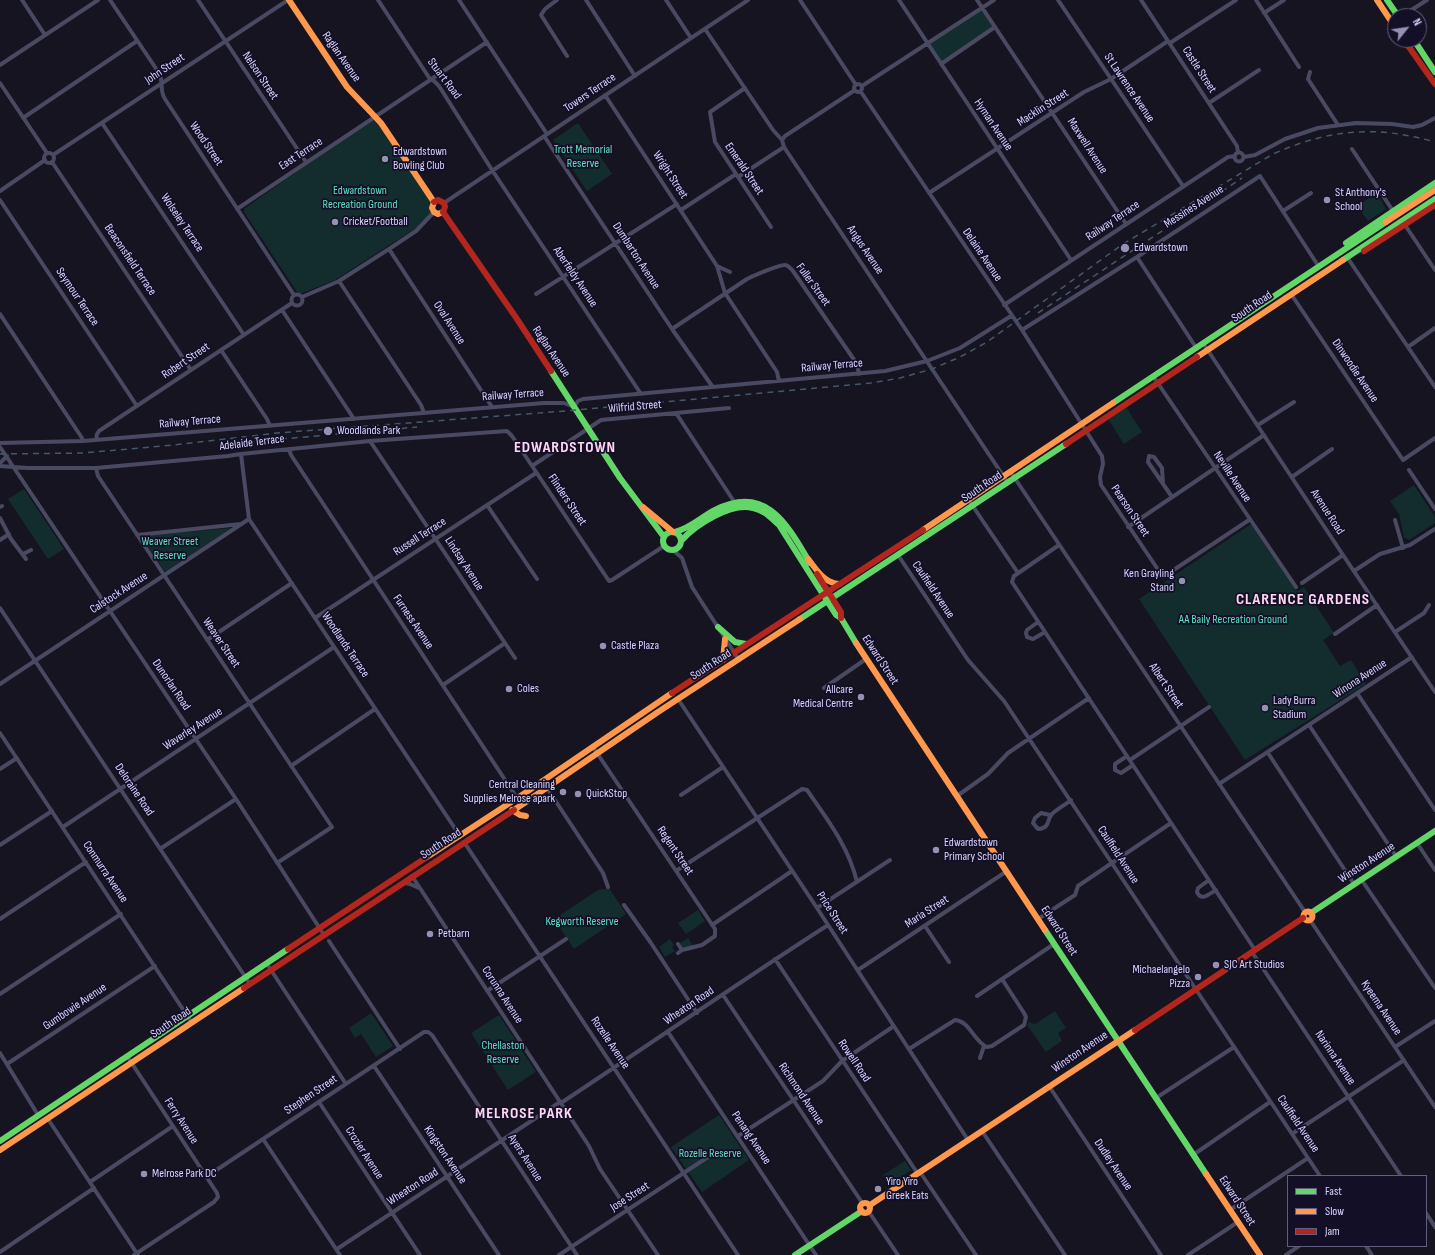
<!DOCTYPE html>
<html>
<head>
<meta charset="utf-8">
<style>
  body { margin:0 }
  #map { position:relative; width:1435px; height:1255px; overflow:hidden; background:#161421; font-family:"Sofia Sans Condensed",sans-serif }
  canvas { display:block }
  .legend { position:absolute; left:1287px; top:1175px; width:140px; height:72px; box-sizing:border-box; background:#130f26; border:1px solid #625e7d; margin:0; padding:5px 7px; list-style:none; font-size:12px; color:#d9d4ff }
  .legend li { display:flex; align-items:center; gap:8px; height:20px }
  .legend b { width:20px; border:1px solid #625e7d }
  .north { position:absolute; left:1387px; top:8px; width:40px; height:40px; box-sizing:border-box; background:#130f26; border:1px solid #625e7d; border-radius:50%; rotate:60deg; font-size:11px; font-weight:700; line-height:16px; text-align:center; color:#d9d4ff }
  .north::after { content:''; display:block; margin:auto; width:14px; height:18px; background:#9591b1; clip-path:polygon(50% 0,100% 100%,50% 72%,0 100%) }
</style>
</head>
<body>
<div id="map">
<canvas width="1435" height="1255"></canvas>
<ul class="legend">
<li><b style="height:5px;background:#63d668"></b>Fast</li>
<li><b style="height:5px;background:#ff974d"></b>Slow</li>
<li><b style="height:5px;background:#b3261e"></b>Jam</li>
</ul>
<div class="north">N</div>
</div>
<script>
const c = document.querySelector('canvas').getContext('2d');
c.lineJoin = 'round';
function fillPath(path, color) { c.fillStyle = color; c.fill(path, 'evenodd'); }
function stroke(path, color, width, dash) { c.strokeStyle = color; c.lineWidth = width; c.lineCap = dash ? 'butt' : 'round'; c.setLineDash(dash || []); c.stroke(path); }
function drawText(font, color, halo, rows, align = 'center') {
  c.font = font + ' "Sofia Sans Condensed",sans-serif'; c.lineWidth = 3.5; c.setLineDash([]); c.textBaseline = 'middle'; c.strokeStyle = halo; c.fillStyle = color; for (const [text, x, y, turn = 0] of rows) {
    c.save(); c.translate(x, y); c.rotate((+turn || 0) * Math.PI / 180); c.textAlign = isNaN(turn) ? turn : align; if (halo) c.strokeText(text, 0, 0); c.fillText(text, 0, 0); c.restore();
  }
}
const green = new Path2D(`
  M982 8 995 27 940 64 928 45Z
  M375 117 432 202V212L416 228 335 280 300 294 297 292 244 212 245 208Z
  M578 123 612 174 587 191 553 140Z
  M1377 193 1386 209 1368 221 1357 206Z
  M1126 407 1142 432 1124 444 1108 419Z
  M1414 485 1435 517V523L1409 540 1404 537 1399 514 1390 501Z
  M24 489 64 549 48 559 8 499Z
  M1251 524 1297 591 1304 587 1334 633 1323 640 1340 666 1351 660 1366 684 1245 760 1139 599Z
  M232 528 165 572 141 536Z
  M609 888 626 914 574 949 554 919 598 890Z
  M698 910 705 921 686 934 678 923Z
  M688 938 693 946 683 948 680 943Z
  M670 939 674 945 672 947 675 951 665 957 659 947Z
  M1055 1011 1066 1028 1058 1033 1062 1041 1046 1052 1027 1025 1029 1022 1035 1024Z
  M371 1013 393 1046 376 1057 361 1034 355 1038 349 1028Z
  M499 1015 536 1072 508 1090 471 1033Z
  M719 1115 749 1160 702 1192 671 1147Z
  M905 1161 911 1170 890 1185 883 1175Z`);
const street = new Path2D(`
  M22 0 45 35
  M110 0 159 73C164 83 159 90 165 99L294 295
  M198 0 306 162
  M378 0 430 79H432L439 86 492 170 641 394
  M459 0 547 134
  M557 0 545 9 541 15 567 56
  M586 0 635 76
  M666 0 691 38
  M800 0 856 85
  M899 0 1071 260
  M977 0 1126 224
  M1058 0 1183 186
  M1141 0 1237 146 1238 152
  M1256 0 1299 67
  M1264 13 1284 0
  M1402 16 1427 0
  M705 29 773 130 782 140 784 147 1008 483
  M1170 43 1236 0
  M941 64 995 27
  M0 65 98 0
  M1310 72 1308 79 1338 125
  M0 83 47 153
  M854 88a4 4 0 1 1 8 0a4 4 0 1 1-8 0Z
  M862 86 994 0
  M745 88 710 112 715 142 771 227
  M861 92 1022 330 1102 456 1103 464 1100 477 1101 485 1163 577 1249 520
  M605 95 717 266 725 293 777 372 779 381
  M1209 103 1259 70
  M23 118 137 41
  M102 123 244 335
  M544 136 672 329 712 386
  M782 140 785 136 855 90
  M1352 149 1393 211
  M1234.5 157a4.5 4.5 0 1 1 9 0a4.5 4.5 0 1 1-9 0Z
  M44 158a5 5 0 1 1 10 0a5 5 0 1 1-10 0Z
  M53 155 288 0
  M1244 157 1255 155 1285 139 1318 128 1356 123 1392 124 1413 127 1422 125 1435 118
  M52 162 191 370
  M738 177 784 147
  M0 191 45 160
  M929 193 1084 92 1111 79 1168 41
  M0 200 137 406
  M444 203 748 0
  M237 209 487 42
  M681 210 736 174
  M1283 211 1311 193
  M1405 225 1435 270
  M389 249 492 407
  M1137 257 1197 349
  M1349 260 1435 387
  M717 266 730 272
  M339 281 421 405 424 413
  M536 294 677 204
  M1291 294 1403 460 1435 438
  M291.5 300a5.5 5.5 0 1 1 11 0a5.5 5.5 0 1 1-11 0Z
  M302 297 339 281 389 249 416 231 434 212
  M1004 305 1228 157 1235 156
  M282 310 354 419
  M0 314 82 438 83 441
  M672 329 747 279C753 276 778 265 785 265 788 265 791 269 793 271L857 364 859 374
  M1022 330 1137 257 1260 176 1319 267
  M1203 343 1343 555 1435 692
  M1408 347 1435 328
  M221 350 267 419 270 426
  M1153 376 1296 587
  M676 413 735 503
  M1258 425 1294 402
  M96 440 97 434 99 431 292 303
  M370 441 515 658
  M0 443 83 441 544 403H564L574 407 578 401 583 399 885 371 927 361 960 348 1011 316
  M0 447 236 799 324 935
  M289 449 291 455 517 798
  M241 454 249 519 460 836
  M0 463 7 456
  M0 466 27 468H96L228 456 241 454 370 441 507 431 512 436 609 581 612 580 664 546
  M532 466 601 420 729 408
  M96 468 98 476 332 827 277 863
  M1409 470 1435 509
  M1010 471 1305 912
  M1292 477 1332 449
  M1163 484 1162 468 1154 457 1149 456 1148 462 1172 497
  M968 499 1018 573
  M487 505 537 579
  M0 507 2 506
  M0 518 11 539 26 559
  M1395 520 1403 548
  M1128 527 1264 435
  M137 535 241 524
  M0 540 9 534
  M1059 545 1014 576 1012 582 1255 950
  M673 550 682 558 692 587 739 660
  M23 554 31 550
  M898 555 968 660 1004 701 1320 1176
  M1354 571 1380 554 1410 545 1435 529
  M1302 583 1343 555
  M0 608 250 984
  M315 618 536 473
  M1038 622 1027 630 1026 633 1027 637 1033 639 1045 632
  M1395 632 1424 613 1429 605
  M1335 634 1377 605
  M207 640 292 583
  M0 684 249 519
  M443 685 505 643
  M824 688 866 659
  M1357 693 1435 810
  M678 699 817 908 968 1140
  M1309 725 1396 856
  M0 733 192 1023
  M593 747 715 929V936L702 945 682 950 678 953
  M1268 753 1354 884
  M1127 756 1115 764V770L1121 773 1133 765
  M1130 760 1209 707
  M291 766 375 709
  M0 769 17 758
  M1219 784 1412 657
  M547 788 603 873 608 887
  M681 795 723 767
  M957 796 988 774 1008 753 1089 698
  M1050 815 1041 813 1035 818 1033 823 1038 829C1051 828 1046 820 1052 814 1057 809 1065 805 1071 800
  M63 827 334 647
  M464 842 738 1255
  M1417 843 1435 870
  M0 845 52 811
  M160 849 236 799
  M676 871 802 789 807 790C827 819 849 847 857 882
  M412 876 589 1146 600 1169 658 1255
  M1361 879 1435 988
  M1209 880 1198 888 1197 892C1201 902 1209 894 1216 890
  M405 883 410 884 419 888
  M624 905 651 943 697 1013
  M817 908 890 860
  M0 919 86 862
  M1038 919 1075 895 1078 886 1171 823
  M1310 920 1435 1107
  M712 925 792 871
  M925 926 949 962
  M329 941 400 1049
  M678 944 682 950
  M1252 952 1401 1176
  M775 959 918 1174
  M267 964 346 1084
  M858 970 1007 871
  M487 991 566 939
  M0 994 121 914
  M723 995 863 1204
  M977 996 1054 944
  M668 1032 816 1255
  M1395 1047 1435 1021
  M909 1049 955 1020C970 1021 974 1042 987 1047L992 1046 1024 1025 1026 1017 1024 1013 1002 979
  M0 1053 38 1115
  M127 1056 217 1193 218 1197 214 1202 134 1255
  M980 1058 984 1046
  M7 1064 155 966
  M374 1066 499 1255
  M1049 1086 1161 1255
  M1156 1098 1234 1047
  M319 1102 420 1255
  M561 1103C650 1044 738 983 828 925
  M48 1119 138 1255
  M982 1131 1065 1255
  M1292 1134 1404 1060
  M738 1136 823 1081 842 1061 894 1026
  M263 1139 340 1255
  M1193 1155 1270 1102
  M920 1172 976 1255
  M206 1177 424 1032H428L432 1035 577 1255
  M90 1182 173 1126
  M1230 1210 1308 1158
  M869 1212 898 1255
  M1426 1213 1435 1227
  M1366 1246 1372 1255
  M337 1249 560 1102
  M0 1252 94 1188
  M559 1255 711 1155
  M1188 1255 1238 1222
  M1286 1255 1299 1246`);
const fast = new Path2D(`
  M1387 0 1398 16
  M1414 40 1435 72
  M1346 243 1435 183
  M1343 260 1435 199
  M551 371 620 478 664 537
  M1113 403 1386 222
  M663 541a9 9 0 1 1 18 0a9 9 0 1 1-18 0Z
  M675 532C691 528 701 517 715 510 766 484 787 524 810 563
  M681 541C695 525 731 502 753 508 764 510 771 518 779 525L836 615 841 618 856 643
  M800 619 1066 444
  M718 627 735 642 746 644
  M1311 913 1435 831
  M1045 930 1206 1174
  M0 1141 288 949
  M795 1255 862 1211`);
const slow = new Path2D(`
  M289 0 347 87 381 123 434 202
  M1377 0 1395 27
  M434 202 432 208 434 212 438 214 443 212
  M1386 222 1435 190
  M1197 357 1343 260
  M643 507 673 532
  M923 530 1113 403
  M808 559C817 570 824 583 839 584
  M856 643 1045 930
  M723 660 725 639
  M512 810 520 815 526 816
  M514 810 658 712 800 619
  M427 857 525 793 672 693
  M1303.5 916a4.5 4.5 0 1 1 9 0a4.5 4.5 0 1 1-9 0Z
  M0 1150 244 988
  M1206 1174 1260 1255
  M860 1208a5 5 0 1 1 10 0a5 5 0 1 1-10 0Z
  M870 1205 1135 1030`);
const jam = new Path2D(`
  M1404 40 1435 84
  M434 202 438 200 444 203 445 207 443 212
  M443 212 517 319 551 371
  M1364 251 1435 205
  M1066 444 1197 357
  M817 574 841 612V618
  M672 693 923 530
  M288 949 427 857
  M244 988 514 810
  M1135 1030 1303 918`);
const rail = new Path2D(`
  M1038 313 1242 178
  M226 444 417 427
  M0 454 83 453 174 445 277 433 565 411 871 383 900 378 932 369 960 357 987 342 1123 244 1273 154C1330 129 1375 125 1435 142`);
const markers = [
  [385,159,4,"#9591b1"],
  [1327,200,4,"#9591b1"],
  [335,222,4,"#9591b1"],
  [1125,248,5,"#9591b1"],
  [328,431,5,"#9591b1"],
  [1182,581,4,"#9591b1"],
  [603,646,4,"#9591b1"],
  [509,689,4,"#9591b1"],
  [861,697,4,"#9591b1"],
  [1265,708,4,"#9591b1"],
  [563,792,4,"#9591b1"],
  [578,794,4,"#9591b1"],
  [936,850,4,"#9591b1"],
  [430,934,4,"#9591b1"],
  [1216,965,4,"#9591b1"],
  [1198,977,4,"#9591b1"],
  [144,1174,4,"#9591b1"],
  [878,1189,4,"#9591b1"]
];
const streetNames = [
  ["Raglan Avenue",341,57,55],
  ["John Street",165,69,-34],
  ["Castle Street",1199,70,57],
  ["Nelson Street",260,76,56],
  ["Stuart Road",444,79,53],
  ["St Lawrence Avenue",1129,88,56],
  ["Towers Terrace",590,93,-34],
  ["Macklin Street",1043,108,-33],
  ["Hyman Avenue",993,125,56],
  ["Wood Street",206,144,56],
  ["Maxwell Avenue",1087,146,57],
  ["East Terrace",301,154,-33],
  ["Emerald Street",744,169,56],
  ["Wright Street",670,175,57],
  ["Messines Avenue",1194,207,-33],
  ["Railway Terrace",1113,221,-34],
  ["Wolseley Terrace",182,223,56],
  ["Angus Avenue",865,250,56],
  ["Delaine Avenue",982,255,56],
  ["Dumbarton Avenue",636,256,57],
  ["Beaconsfield Terrace",130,260,56],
  ["Aberfeldy Avenue",575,277,56],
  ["Fuller Street",813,285,54],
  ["Seymour Terrace",77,297,56],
  ["South Road",1252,307,-34],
  ["Oval Avenue",449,323,57],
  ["Raglan Avenue",551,352,56],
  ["Robert Street",186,361,-34],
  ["Railway Terrace",832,366,-5],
  ["Dinwoodie Avenue",1355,371,56],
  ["Railway Terrace",513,395,-4],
  ["Wilfrid Street",635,407,-5],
  ["Railway Terrace",190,422,-5],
  ["Adelaide Terrace",252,443,-7],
  ["Neville Avenue",1232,477,56],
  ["South Road",982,487,-34],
  ["Flinders Street",567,500,56],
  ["Pearson Street",1130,511,56],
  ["Avenue Road",1327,512,57],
  ["Russell Terrace",420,537,-33],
  ["Lindsay Avenue",464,564,57],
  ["Caulfield Avenue",933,590,56],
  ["Calstock Avenue",119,593,-33],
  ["Furness Avenue",413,622,56],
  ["Weaver Street",221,643,56],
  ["Woodlands Terrace",345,645,56],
  ["Edward Street",880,660,57],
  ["South Road",711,665,-33],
  ["Winona Avenue",1360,679,-33],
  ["Dunorlan Road",171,685,56],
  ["Albert Street",1166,686,56],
  ["Waverley Avenue",193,729,-33],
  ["Deloraine Road",134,790,56],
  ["South Road",441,844,-33],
  ["Regent Street",675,851,56],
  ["Caulfield Avenue",1118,855,57],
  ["Winston Avenue",1367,863,-33],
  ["Conmurra Avenue",105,872,56],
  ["Maria Street",927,912,-33],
  ["Price Street",832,913,57],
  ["Edward Street",1059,931,57],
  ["Corunna Avenue",502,995,57],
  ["Wheaton Road",689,1006,-34],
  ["Gumbowie Avenue",75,1007,-34],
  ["Kyeema Avenue",1381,1008,56],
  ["South Road",171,1023,-34],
  ["Rozelle Avenue",610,1043,56],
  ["Winston Avenue",1080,1052,-34],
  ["Narinna Avenue",1335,1058,56],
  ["Rowell Road",854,1061,56],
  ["Richmond Avenue",801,1094,56],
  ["Stephen Street",311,1095,-34],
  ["Ferry Avenue",181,1121,57],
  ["Caulfield Avenue",1298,1124,56],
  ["Penang Avenue",751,1138,56],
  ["Crozier Avenue",364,1153,57],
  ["Kingston Avenue",445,1155,56],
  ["Ayers Avenue",525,1158,57],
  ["Dudley Avenue",1113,1165,56],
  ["Wheaton Road",413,1187,-33],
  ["Jose Street",630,1197,-33],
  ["Edward Street",1237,1201,57]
];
const parkNames = [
  ["Trott Memorial",583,150],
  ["Reserve",583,164],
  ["Edwardstown",360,191],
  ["Recreation Ground",360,205],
  ["Weaver Street",170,542],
  ["Reserve",170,556],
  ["AA Baily Recreation Ground",1233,620],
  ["Kegworth Reserve",582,922],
  ["Chellaston",503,1046],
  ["Reserve",503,1060],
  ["Rozelle Reserve",710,1154]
];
const poiNames = [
  ["Edwardstown",393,152],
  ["Bowling Club",393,166],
  ["St Anthony's",1335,193],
  ["School",1335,207],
  ["Cricket/Football",343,222],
  ["Edwardstown",1134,248],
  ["Woodlands Park",337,431],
  ["Ken Grayling",1174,574,"right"],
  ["Stand",1174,588,"right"],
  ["Castle Plaza",611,646],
  ["Coles",517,689],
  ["Allcare",853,690,"right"],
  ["Medical Centre",853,704,"right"],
  ["Lady Burra",1273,701],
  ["Stadium",1273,715],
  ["Central Cleaning",555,785,"right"],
  ["Supplies Melrose apark",555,799,"right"],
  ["QuickStop",586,794],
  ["Edwardstown",944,843],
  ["Primary School",944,857],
  ["Petbarn",438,934],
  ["SJC Art Studios",1224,965],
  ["Michaelangelo",1190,970,"right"],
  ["Pizza",1190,984,"right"],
  ["Melrose Park DC",152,1174],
  ["Yiro Yiro",886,1182],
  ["Greek Eats",886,1196]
];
const districtNames = [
  ["EDWARDSTOWN",565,448],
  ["CLARENCE GARDENS",1303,600],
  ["MELROSE PARK",524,1114]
];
fillPath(green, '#132c2d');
stroke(street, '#4a4962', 4);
stroke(fast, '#63d668', 6);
stroke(slow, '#ff974d', 6);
stroke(jam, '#b3261e', 6);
stroke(rail, '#43596b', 1.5, [6, 5]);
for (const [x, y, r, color] of markers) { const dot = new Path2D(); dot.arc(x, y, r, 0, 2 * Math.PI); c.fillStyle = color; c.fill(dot); stroke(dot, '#130f26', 1.5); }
drawText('12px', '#d9d4ff', '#130f26', streetNames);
drawText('12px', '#5fe0c0', '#130f26', parkNames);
drawText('12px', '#d9d4ff', '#130f26', poiNames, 'left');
c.letterSpacing = '1px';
drawText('bold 16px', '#ffd6f0', '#130f26', districtNames);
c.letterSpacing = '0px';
</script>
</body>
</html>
